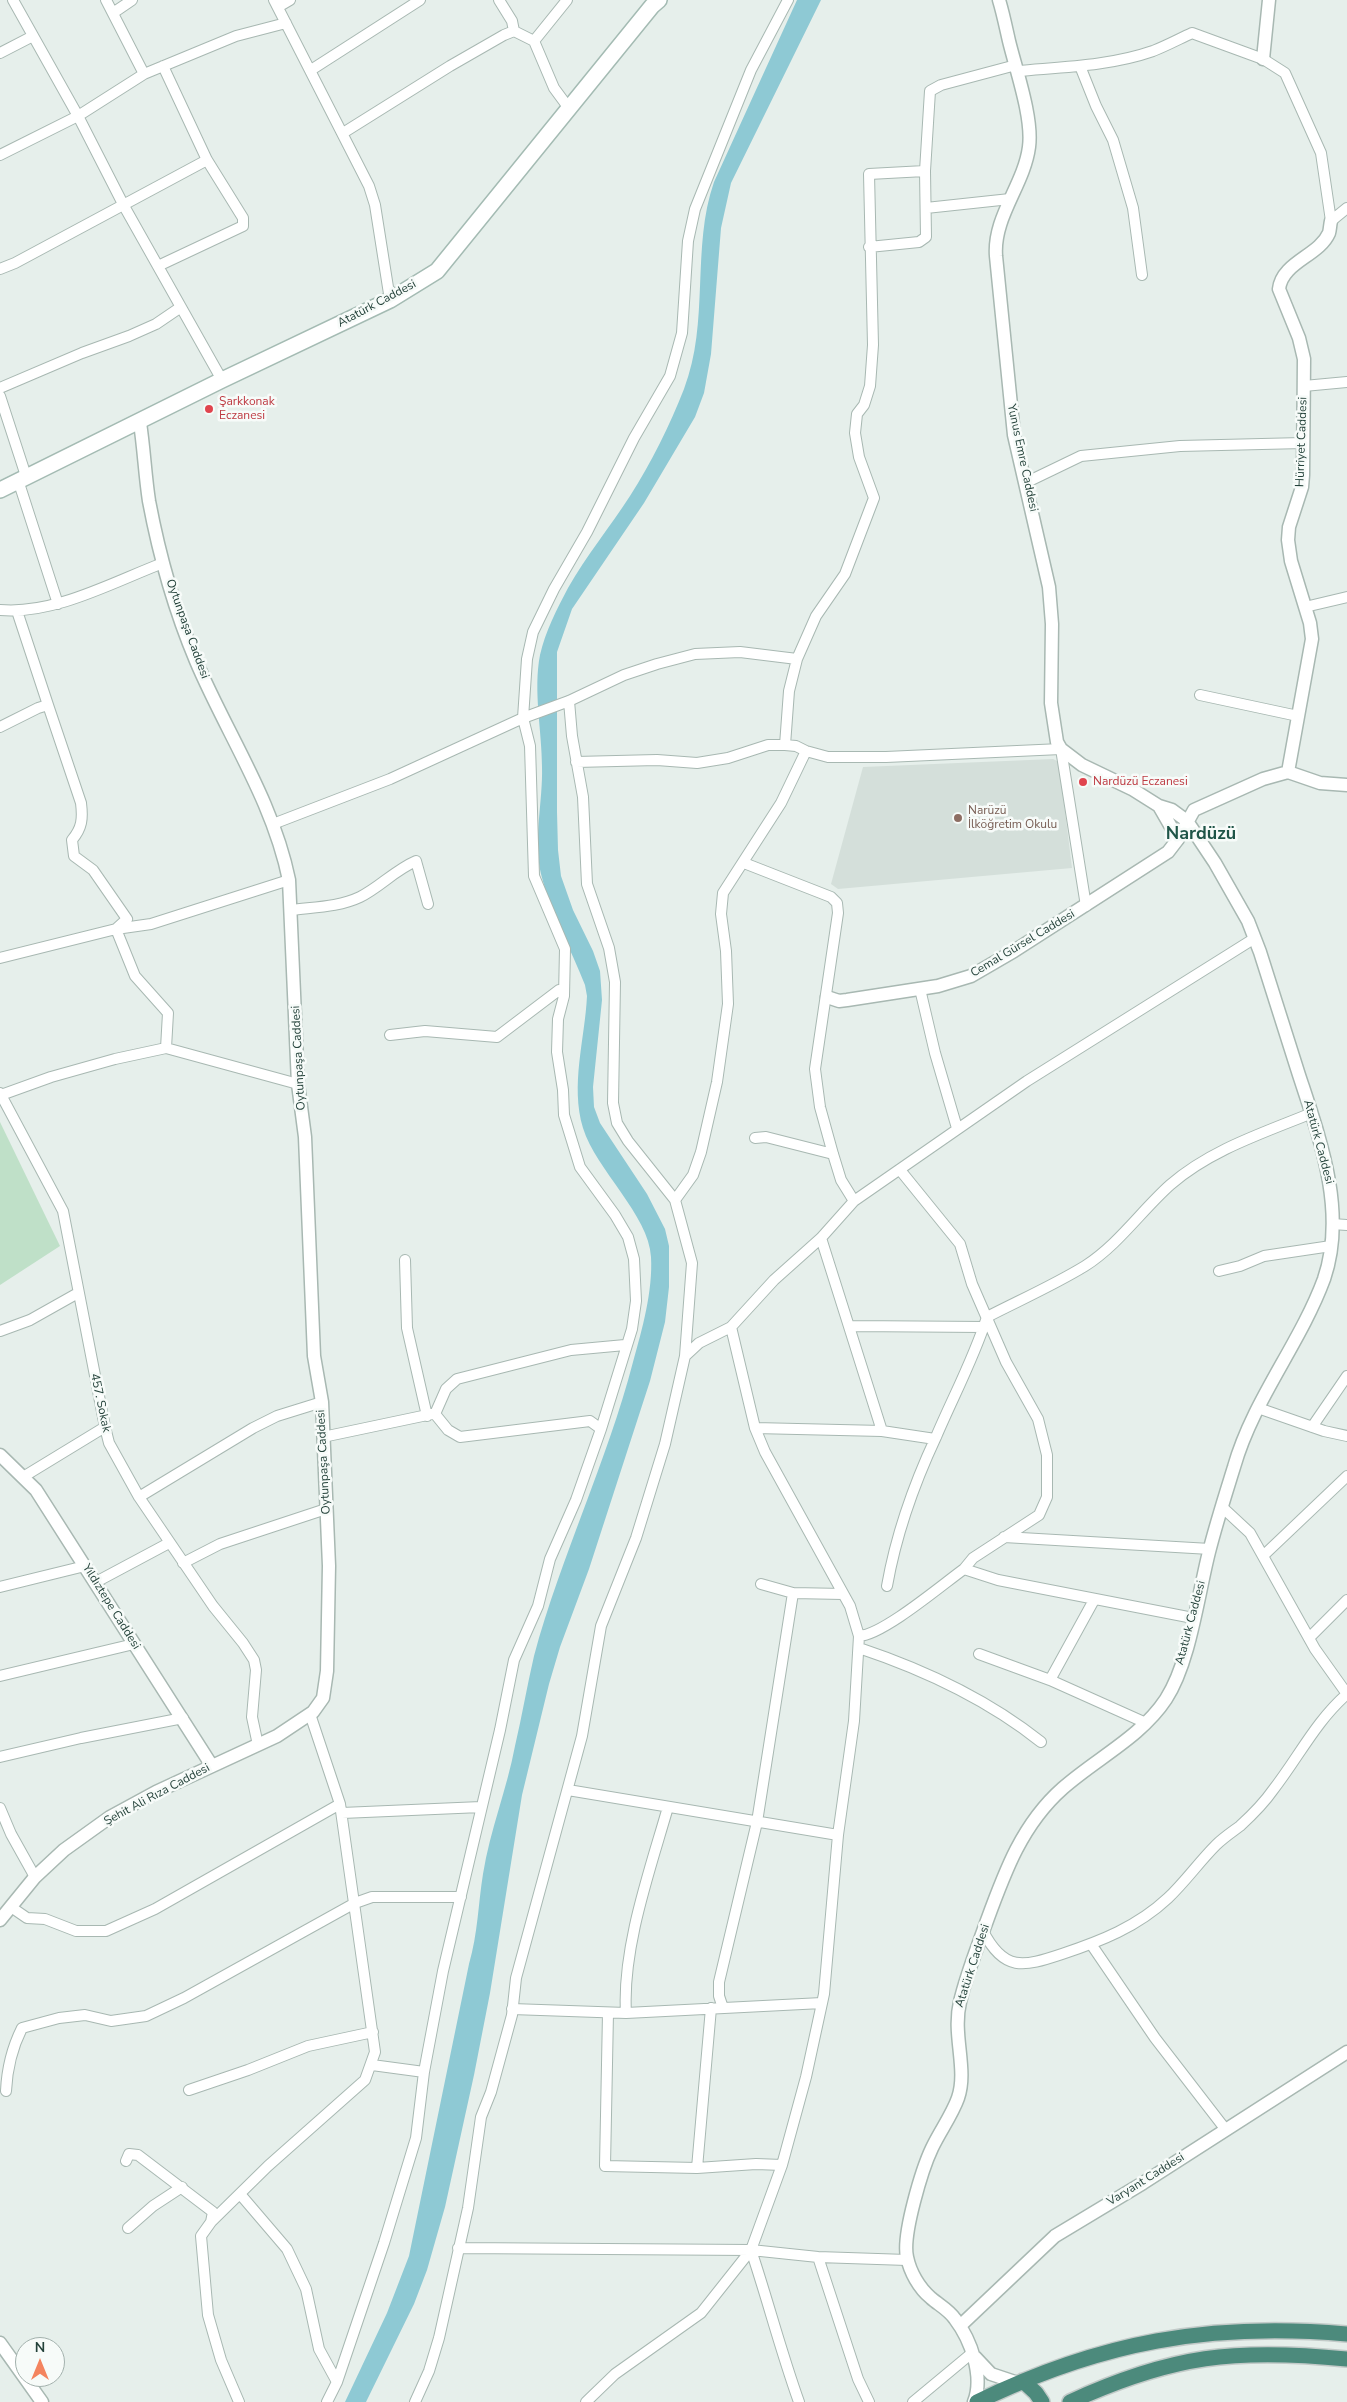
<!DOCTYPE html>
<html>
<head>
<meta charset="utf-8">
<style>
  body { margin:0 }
  #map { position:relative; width:1347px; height:2402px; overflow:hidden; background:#e6efeb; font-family:"Nunito Sans",sans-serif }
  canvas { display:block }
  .north { position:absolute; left:15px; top:2337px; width:50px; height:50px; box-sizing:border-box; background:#f7fbf9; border:1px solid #a3b1ad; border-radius:50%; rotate:0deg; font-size:14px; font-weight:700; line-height:20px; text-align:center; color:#24423a }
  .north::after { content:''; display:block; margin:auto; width:18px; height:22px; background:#f4845f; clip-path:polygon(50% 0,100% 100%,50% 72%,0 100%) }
</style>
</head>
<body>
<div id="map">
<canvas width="1347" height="2402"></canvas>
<div class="north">N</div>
</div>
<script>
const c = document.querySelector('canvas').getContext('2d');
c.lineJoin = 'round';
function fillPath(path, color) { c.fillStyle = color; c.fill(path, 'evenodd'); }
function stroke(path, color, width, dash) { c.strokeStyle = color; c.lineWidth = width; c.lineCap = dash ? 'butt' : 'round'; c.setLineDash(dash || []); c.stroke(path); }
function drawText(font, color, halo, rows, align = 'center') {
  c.font = font + ' "Nunito Sans",sans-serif'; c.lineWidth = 5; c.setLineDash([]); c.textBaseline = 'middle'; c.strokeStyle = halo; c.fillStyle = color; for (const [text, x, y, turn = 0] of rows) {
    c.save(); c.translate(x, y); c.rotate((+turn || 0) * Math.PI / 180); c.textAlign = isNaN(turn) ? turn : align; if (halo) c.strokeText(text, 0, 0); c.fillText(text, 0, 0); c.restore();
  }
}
const built = new Path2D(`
  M1053 759 1059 762 1072 868 838 889 831 884 863 767Z`);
const green = new Path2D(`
  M0 1122 60 1246 0 1285Z`);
const water = new Path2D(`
  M797 0H821L731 183 721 228 711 354 704 393 695 417 644 503 572 609 557 652V812L558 850 561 876 573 910 593 951 600 971 602 1000 593 1087 594 1107 600 1123 647 1194 665 1229 669 1246V1287L665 1322 650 1381 589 1569 560 1647 549 1684 522 1795 490 1993 474 2075 445 2207 427 2270 414 2304 366 2402H345L387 2313 409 2256 469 1964C478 1933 478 1905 483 1874 490 1830 507 1789 515 1746 522 1716 527 1686 534 1656 561 1556 607 1462 633 1362 642 1330 653 1291 651 1257 649 1215 596 1170 583 1128 570 1085 585 1039 587 996L585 985C571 949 550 912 541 874 533 840 543 801 542 767 542 731 533 691 540 655 545 632 557 609 568 588 586 556 610 527 630 496 651 463 670 425 684 389 710 322 691 248 714 182Z`);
const minor = new Path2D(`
  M13 0 78 116 124 206 222 380
  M106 0 144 74
  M274 0 369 186 375 205 390 300
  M499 0 512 21 514 31
  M278 7 290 0
  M113 13 132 0
  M534 41 567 0
  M0 53 33 36
  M1080 66 1096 106 1113 140 1133 208 1142 275
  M311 70 420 0
  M1018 71C1062 67 1110 66 1153 51 1166 46 1179 39 1192 33L1263 59 1285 73 1321 153 1331 221 1347 208
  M343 133 450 66 504 35 514 31 534 41 554 88 568 107
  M0 155 78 116 144 74 236 36 286 23
  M926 208 1010 199
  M869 247 919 242 926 237 925 171 930 91 941 85 1016 65
  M158 266 243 226V218L207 160 163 66
  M0 269 15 263 207 160
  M1304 386 1347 382
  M0 388 82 353 129 336 156 324 181 307
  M0 396 26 476
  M18 480 58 604
  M1025 483 1081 456 1180 446 1303 443
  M1305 607 1347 597
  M0 610C54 615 113 582 163 563
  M1200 695 1298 716
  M48 705 81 803C83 819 82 828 72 840L74 856 93 870 127 919 116 929 135 976 168 1013 166 1048
  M0 727 38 708 48 705 17 611
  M785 745 789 691 797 659 816 616 845 574 874 498 859 457 855 433 857 414 864 405 870 386 873 345 869 174 925 171
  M576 762 657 760 697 763 728 758 768 745H785L796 746 806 751 828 757H886L1061 749 1086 906
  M273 824 390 779 523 718 569 701 624 675 657 664 695 654 740 652 797 659
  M744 863 831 897 837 903 838 913 815 1069 820 1107 833 1154 841 1180 854 1201
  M291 910C314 907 339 907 360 897 380 887 395 870 416 861L428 904
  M0 958 116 929 151 924 289 880
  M920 989 935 1053 957 1128
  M390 1035 425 1031 497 1037 559 990 564 996
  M0 1093 63 1211 105 1427 109 1443 139 1497 213 1606 243 1643 254 1660 256 1670 252 1717 258 1745
  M1 1095 51 1077 115 1059 166 1048 298 1084
  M755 1138 766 1137 833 1154
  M675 1200 693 1175 701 1152 717 1082 728 1004 726 951 721 914 723 893 781 803 806 751
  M1332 1224 1347 1225
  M821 1238 882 1431
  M405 1260 407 1328 427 1416
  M1219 1271 1240 1266 1264 1256 1331 1246
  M850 1326 984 1327
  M0 1331 30 1320 78 1293
  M685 1356 699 1343 731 1327 774 1280 821 1238 854 1201 1027 1081 1255 938
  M1258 1408 1324 1431 1347 1436
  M435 1414 446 1389 457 1379 571 1350 625 1345
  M435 1414 448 1430 460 1437 590 1421 601 1429
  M1312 1427 1347 1376
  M755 1428 882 1431 935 1439
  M323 1437 432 1414
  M23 1477 105 1427
  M139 1497 253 1428 277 1416 322 1402
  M1222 1507 1250 1533 1315 1649 1347 1694
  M1004 1537 1210 1549
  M1264 1555 1347 1476
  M183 1563 220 1544 326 1509
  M964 1569 998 1580 1193 1618
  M96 1582 169 1543
  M761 1584 793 1593 843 1594
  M887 1586C896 1535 914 1484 936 1437 953 1397 974 1358 987 1317 1020 1300 1054 1285 1085 1266 1118 1245 1141 1211 1170 1185 1210 1150 1263 1133 1312 1113
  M0 1587 85 1566
  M1094 1600 1050 1680 1146 1723
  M859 1636C883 1635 943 1584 964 1569L973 1558 1039 1515 1047 1497V1455L1038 1419 1006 1362 972 1284 960 1244 900 1170
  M1309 1638 1347 1600
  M859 1648C925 1670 987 1699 1041 1742
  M979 1654 1050 1680
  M0 1676 134 1644
  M0 1757 81 1738 183 1718
  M568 1790 838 1835
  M0 1808 11 1834 35 1877
  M342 1813 481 1807
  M11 1907 27 1918 45 1919 76 1931H106L155 1909 340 1804
  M983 1931C1004 1972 1023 1967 1062 1954 1101 1941 1137 1927 1168 1898 1185 1882 1199 1862 1216 1845 1223 1838 1232 1832 1240 1826 1252 1815 1264 1803 1273 1790 1298 1758 1316 1721 1347 1694
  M1091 1944 1155 2038 1226 2130
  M723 2008 719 1996V1982L757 1822 793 1593
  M512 2009 626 2013 822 2003
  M608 2013 605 2166 697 2168 756 2164 782 2165
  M626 2013C622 1948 650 1870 668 1807
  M424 2072 443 1971 500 1730 514 1660 538 1606 550 1559 576 1500 601 1429 632 1329 636 1301 634 1259 628 1237 615 1215 580 1167 564 1115 563 1090 557 1052 558 1019 564 996 565 949 534 876 530 746 523 718 527 659 533 632 554 589 587 532 634 438 670 376 682 333 688 241 695 209 751 70 788 0
  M189 2090 248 2070 308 2046 373 2032
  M6 2091C7 2069 12 2048 22 2028L59 2018 85 2015 111 2021 146 2016 184 1998 355 1903 372 1897H461
  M126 2161 129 2154 138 2155 213 2212 211 2222
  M697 2168 711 2008
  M240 2194 287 2249 306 2289 319 2349 337 2382
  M128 2228 153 2206 182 2187
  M458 2248 751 2250C768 2301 781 2352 799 2402
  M751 2250 818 2257 907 2260
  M818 2257 858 2379 869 2402
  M239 2402 221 2360 208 2315 201 2236 211 2222 268 2166 365 2080 375 2052 340 1804 310 1714
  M327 2402 337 2382 384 2243 416 2138 424 2072 372 2065
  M415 2402 429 2371 439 2338 468 2208 481 2117 491 2092 512 2015 516 1978 582 1736 601 1626 636 1538 665 1444 685 1356 692 1263 675 1200 628 1141 617 1123 613 1103 615 982 609 948 587 884 583 797 572 736 569 701
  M586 2402 615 2374 701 2313 751 2250 782 2165 806 2077 824 1994 838 1835 854 1721 859 1636 850 1606 765 1452 755 1428 731 1327
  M913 2402 972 2353`);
const tertiary = new Path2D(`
  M999 0C1003 13 1006 28 1009 41 1016 70 1033 118 1029 147 1024 185 993 217 996 256L1014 435 1049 587 1052 624 1051 703 1057 742 1061 749 1082 765 1132 789 1159 806
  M1263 59 1269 0
  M1288 772 1312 639 1310 623 1291 561 1288 540 1289 527 1302 487 1303 475 1304 359 1299 338 1279 289C1282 262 1319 256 1329 233 1330 230 1330 225 1331 221
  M827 997 839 1001 847 1000 938 986 971 976 1014 951 1168 852 1178 839 1194 810 1263 779 1288 772 1320 783 1347 785
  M0 1455 36 1490 212 1766
  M0 1920 35 1877 64 1850 110 1817 156 1792 277 1736 313 1712 323 1698 327 1671 329 1566 322 1402 314 1356 305 1137 298 1084 289 880C273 801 227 734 196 661 175 611 159 554 149 501 145 475 144 449 140 423
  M960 2326 1055 2236 1143 2183 1347 2052
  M0 2343 42 2402
  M975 2357 991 2374 1018 2383
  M974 2402C984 2376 971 2340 955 2319 949 2310 939 2305 931 2298 919 2288 910 2272 907 2257 902 2235 922 2169 932 2148 940 2131 952 2115 958 2098 968 2069 952 2035 960 2002 966 1976 976 1951 985 1926 1004 1874 1021 1825 1063 1788 1097 1758 1141 1737 1166 1699 1190 1662 1198 1595 1209 1552 1216 1524 1225 1496 1234 1467 1253 1400 1300 1344 1324 1279 1347 1212 1320 1139 1299 1075 1286 1034 1273 993 1260 952L1248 921 1215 863 1187 821 1172 810 1159 806 1178 839`);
const secondary = new Path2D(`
  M0 490 222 380 390 300 437 271 652 6 659 0`);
const trunk = new Path2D(`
  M1023 2381 1036 2393 1042 2402
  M977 2402C1100 2342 1210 2322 1347 2334
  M1070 2402C1172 2355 1236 2348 1347 2359`);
const markers = [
  [209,409,5,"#e0444e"],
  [1083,782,5,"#e0444e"],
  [958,818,5,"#8d6e63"]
];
const streetNames = [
  ["Atatürk Caddesi",377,304,-28],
  ["Hürriyet Caddesi",1302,442,-88],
  ["Yunus Emre Caddesi",1022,458,78],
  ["Oytunpaşa Caddesi",187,629,70],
  ["Cemal Gürsel Caddesi",1023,944,-31],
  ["Oytunpaşa Caddesi",299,1058,-93],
  ["Atatürk Caddesi",1318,1142,75],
  ["457. Sokak",100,1403,78],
  ["Oytunpaşa Caddesi",324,1462,-93],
  ["Yıldıztepe Caddesi",111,1607,58],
  ["Atatürk Caddesi",1191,1623,-75],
  ["Şehit Ali Rıza Caddesi",157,1795,-28],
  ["Atatürk Caddesi",973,1966,-72],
  ["Varyant Caddesi",1146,2180,-32]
];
const healthNames = [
  ["Şarkkonak",219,402],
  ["Eczanesi",219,416],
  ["Nardüzü Eczanesi",1093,782]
];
const educationNames = [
  ["Narüzü",968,811],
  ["İlköğretim Okulu",968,825]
];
const districtNames = [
  ["Nardüzü",1201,835]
];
fillPath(built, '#d4dfda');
fillPath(green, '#bfe0c8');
fillPath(water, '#8ec9d4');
stroke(minor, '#a8b8b2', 12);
stroke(tertiary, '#a8b8b2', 15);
stroke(secondary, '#a4bbb3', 18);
stroke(trunk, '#c2cac8', 18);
stroke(minor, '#fff', 10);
stroke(tertiary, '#fff', 12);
stroke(secondary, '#fff', 15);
stroke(trunk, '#4c8a7c', 15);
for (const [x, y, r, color] of markers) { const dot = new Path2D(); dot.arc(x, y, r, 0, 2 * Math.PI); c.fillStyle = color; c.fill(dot); stroke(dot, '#f7fbf9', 2); }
drawText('12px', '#24423a', '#f7fbf9', streetNames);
drawText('12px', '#be3a42', '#f7fbf9', healthNames, 'left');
drawText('12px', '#785e54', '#f7fbf9', educationNames, 'left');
drawText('bold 18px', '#1f5548', '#f7fbf9', districtNames);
</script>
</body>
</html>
